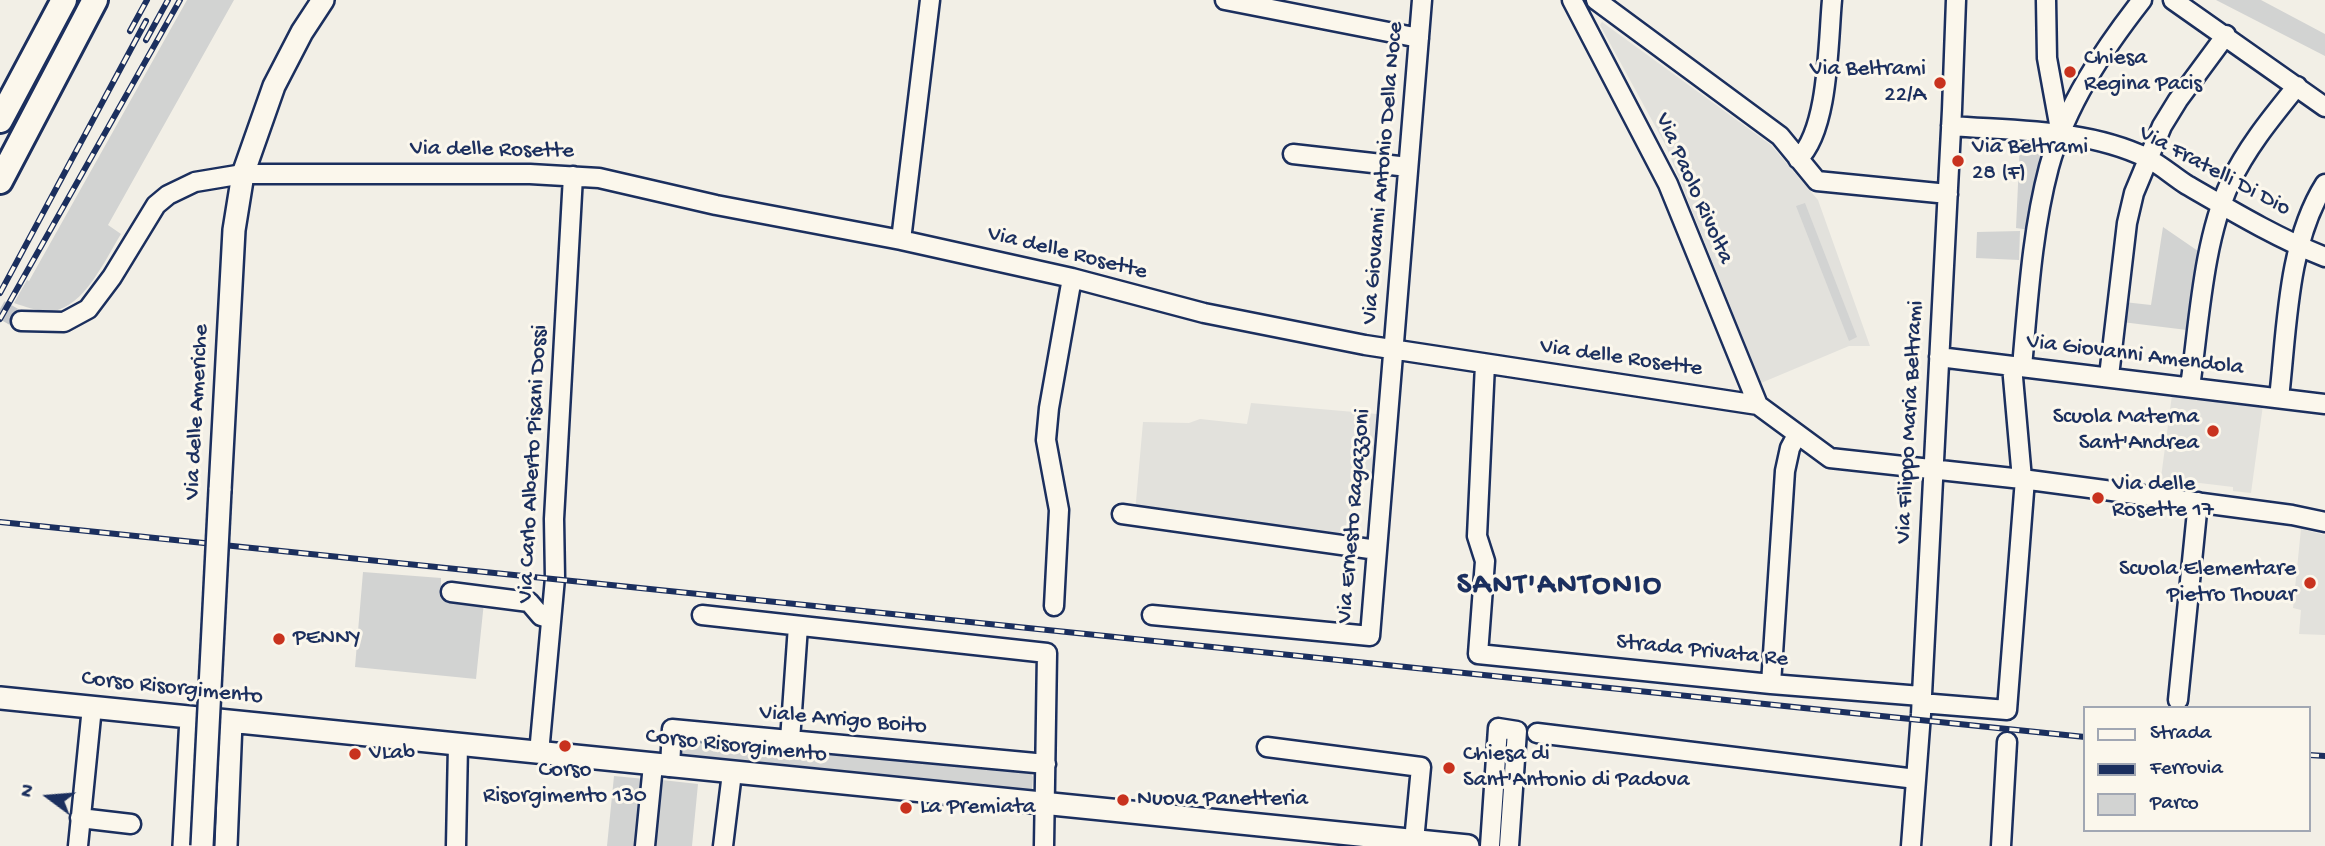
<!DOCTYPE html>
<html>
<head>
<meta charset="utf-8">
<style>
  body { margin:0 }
  #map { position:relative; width:2325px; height:846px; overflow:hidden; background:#f2efe6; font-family:"Gochi Hand",sans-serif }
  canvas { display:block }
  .legend { position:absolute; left:2083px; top:706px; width:228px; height:126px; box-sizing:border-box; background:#fbf7ec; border:2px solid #a1a7b3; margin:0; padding:9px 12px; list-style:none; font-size:21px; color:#1b2f5e }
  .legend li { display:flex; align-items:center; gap:14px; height:35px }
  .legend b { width:35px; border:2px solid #a1a7b3 }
  .north { position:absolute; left:14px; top:762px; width:70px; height:70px; -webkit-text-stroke:5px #fbf7ec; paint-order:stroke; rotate:286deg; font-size:19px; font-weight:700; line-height:28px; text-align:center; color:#1b2f5e }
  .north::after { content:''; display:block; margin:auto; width:24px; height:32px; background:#1b2f5e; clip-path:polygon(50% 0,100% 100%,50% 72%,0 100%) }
</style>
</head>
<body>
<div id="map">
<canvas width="2325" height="846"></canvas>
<ul class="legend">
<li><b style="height:9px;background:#fbf7ec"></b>Strada</li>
<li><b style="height:9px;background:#1b2f5e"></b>Ferrovia</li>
<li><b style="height:19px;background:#d2d3d2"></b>Parco</li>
</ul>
<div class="north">N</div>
</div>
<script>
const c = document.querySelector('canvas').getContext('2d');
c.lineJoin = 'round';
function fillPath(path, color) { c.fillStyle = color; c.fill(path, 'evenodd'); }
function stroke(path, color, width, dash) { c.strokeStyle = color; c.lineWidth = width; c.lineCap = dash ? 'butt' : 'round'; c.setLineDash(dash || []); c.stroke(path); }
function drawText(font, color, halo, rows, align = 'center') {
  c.font = font + ' "Gochi Hand",sans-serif'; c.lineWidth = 6; c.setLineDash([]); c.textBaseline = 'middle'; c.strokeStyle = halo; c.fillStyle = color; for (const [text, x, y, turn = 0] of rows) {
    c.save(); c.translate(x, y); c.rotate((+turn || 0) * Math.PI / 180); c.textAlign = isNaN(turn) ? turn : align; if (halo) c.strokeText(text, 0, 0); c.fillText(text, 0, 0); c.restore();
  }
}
const built = new Path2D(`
  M1602 22 1771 145 1818 200 1870 346H1849L1761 383 1666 146 1600 25Z
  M2172 395 2263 405 2251 493 2233 491V487L2183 481 2182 487 2160 485Z
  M1251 403 1377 414 1372 478 1352 476 1348 543 1135 513 1143 422 1189 423 1200 419 1247 424Z
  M2301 529 2325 535V635L2299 634 2301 610 2293 608Z`);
const green = new Path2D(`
  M187 0H234L108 225 121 234C106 258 84 308 52 311 40 312 26 307 14 303L27 280 29 281Z
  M2216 0H2261L2325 34V56Z
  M2020 141 2049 142 2039 172 2030 230 2016 228Z
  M1805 203 1857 337 1849 341 1796 206Z
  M2163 227 2198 251 2187 330 2122 322 2124 302 2151 305Z
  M2020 231 2019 260 1976 258 1977 232Z
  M363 572 441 578V597L484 602 476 679 355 667Z
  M675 737 1027 767 1033 777 1032 790 674 754Z
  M614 776 645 779 638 846H607Z
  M662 780 698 784 692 846H655Z`);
const minorTunnel = new Path2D(`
  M0 309 21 321`);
const minor = new Path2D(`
  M1225 0 1419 38
  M1572 0 1668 184 1758 405
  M1596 0 1780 136 1817 181 1948 194
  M2046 0 2047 58 2061 135
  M2173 0 2325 107
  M1951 126C2016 131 2087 129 2147 158 2161 165 2173 176 2187 185 2232 211 2277 238 2325 257
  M1293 154 1408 167
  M1798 159C1829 130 1828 42 1832 0
  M901 240 930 0
  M21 321 64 322 88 309 112 277 156 205 168 195 195 182 243 174H530L599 178 716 205 901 240 1072 278 1204 313 1365 345 1758 405 1830 458 2022 479 2292 515 2325 522
  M1939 357 2325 404
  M1485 364 1477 536 1485 561 1478 654 1771 684 1921 696
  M2012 366 2022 479
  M2022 367C2028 301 2032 231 2049 167 2066 105 2103 50 2142 0
  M2109 376 2127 223 2134 193 2162 126 2178 100 2226 35
  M2190 387C2199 324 2203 241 2230 183 2247 147 2272 117 2297 86
  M2279 398C2287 329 2287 244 2325 184
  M1122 514 1377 550
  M451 592 529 602 541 616 551 619
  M1054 606 1059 510 1046 440 1049 408 1072 278
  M702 615 1047 653 1044 846
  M1152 615 1370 636 1422 0
  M1771 684 1785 471 1790 448 1797 435
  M2178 700 2198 502
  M1921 703 2007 710 2025 479
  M1537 733 1916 779
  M790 740 798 626
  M1267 747 1421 767 1414 841
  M539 753 555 578 554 519 573 176
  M670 767 672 729 1046 764
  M80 818 131 824
  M78 846 92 707
  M456 846 458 745
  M645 846 653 765
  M723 846 732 773
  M1490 846 1498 728 1517 731 1509 846
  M1911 846 1921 714 1952 110 1956 0
  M2001 846 2007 742`);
const major = new Path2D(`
  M220 490 234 230 243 174 274 86 302 32 323 0
  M0 698 1468 846
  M184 846 191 718
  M226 846 231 722`);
const highway = new Path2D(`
  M0 120 64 0
  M0 181 95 0`);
const rail = new Path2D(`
  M130 31 147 0
  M146 40 168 0
  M0 293 146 21
  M0 319 180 0
  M0 522 2085 737
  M2309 755 2325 756`);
const majorBridge = new Path2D(`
  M202 846 220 490`);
const markers = [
  [2070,72,7,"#c8321e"],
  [1940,83,7,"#c8321e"],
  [1958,161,7,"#c8321e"],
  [2213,431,7,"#c8321e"],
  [2098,498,7,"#c8321e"],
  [2310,583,7,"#c8321e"],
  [279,639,7,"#c8321e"],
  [565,746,7,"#c8321e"],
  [355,754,7,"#c8321e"],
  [1449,768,7,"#c8321e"],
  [1123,800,7,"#c8321e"],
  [906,808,7,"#c8321e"]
];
const poiNames = [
  ["Chiesa",2084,59],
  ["Regina Pacis",2084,85],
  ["Via Beltrami",1926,70,"right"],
  ["22/A",1926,96,"right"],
  ["Via Beltrami",1972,148],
  ["28 (F)",1972,174],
  ["Scuola Materna",2199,418,"right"],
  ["Sant'Andrea",2199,444,"right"],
  ["Via delle",2112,485],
  ["Rosette 17",2112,511],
  ["Scuola Elementare",2296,570,"right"],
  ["Pietro Thouar",2296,596,"right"],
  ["PENNY",293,639],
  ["VLab",369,754],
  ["Chiesa di",1463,755],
  ["Sant'Antonio di Padova",1463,781],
  ["Corso",565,771,"center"],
  ["Risorgimento 130",565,797,"center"],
  ["Nuova Panetteria",1137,800],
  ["La Premiata",920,808]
];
const streetNames = [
  ["Via delle Rosette",492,151,1],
  ["Via Fratelli Di Dio",2214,172,28],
  ["Via Giovanni Antonio Della Noce",1384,173,-85],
  ["Via Paolo Rivolta",1693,189,66],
  ["Via delle Rosette",1067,254,14],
  ["Via Giovanni Amendola",2135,356,7],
  ["Via delle Rosette",1621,359,8],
  ["Via delle Americhe",198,412,-87],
  ["Via Filippo Maria Beltrami",1911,422,-87],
  ["Via Carlo Alberto Pisani Dossi",534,464,-87],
  ["Via Ernesto Ragazzoni",1355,516,-85],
  ["Strada Privata Re",1702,652,6],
  ["Corso Risorgimento",172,689,6],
  ["Viale Arrigo Boito",843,721,5],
  ["Corso Risorgimento",736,747,6]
];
const districtNames = [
  ["SANT'ANTONIO",1560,587]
];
fillPath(built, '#e2e1dc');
fillPath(green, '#d2d3d2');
stroke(minorTunnel, '#c7c9cb', 18, [18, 9]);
stroke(minor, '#1b2f5e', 23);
stroke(major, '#1b2f5e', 26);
stroke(highway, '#1b2f5e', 30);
stroke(minor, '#fbf7ec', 18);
stroke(major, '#fbf7ec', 21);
stroke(highway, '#fbf7ec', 24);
stroke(rail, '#1b2f5e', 6);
stroke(rail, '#fbf7ec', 3.5, [10]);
stroke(majorBridge, '#1b2f5e', 26, []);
stroke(majorBridge, '#fbf7ec', 21);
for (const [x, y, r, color] of markers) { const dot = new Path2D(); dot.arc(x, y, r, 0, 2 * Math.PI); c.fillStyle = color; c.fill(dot); stroke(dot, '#fbf7ec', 2.5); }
drawText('23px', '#1b2f5e', '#fbf7ec', poiNames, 'left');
drawText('23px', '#1b2f5e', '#fbf7ec', streetNames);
c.letterSpacing = '2px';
drawText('bold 30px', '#1b2f5e', '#fbf7ec', districtNames);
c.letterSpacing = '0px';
</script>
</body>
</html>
